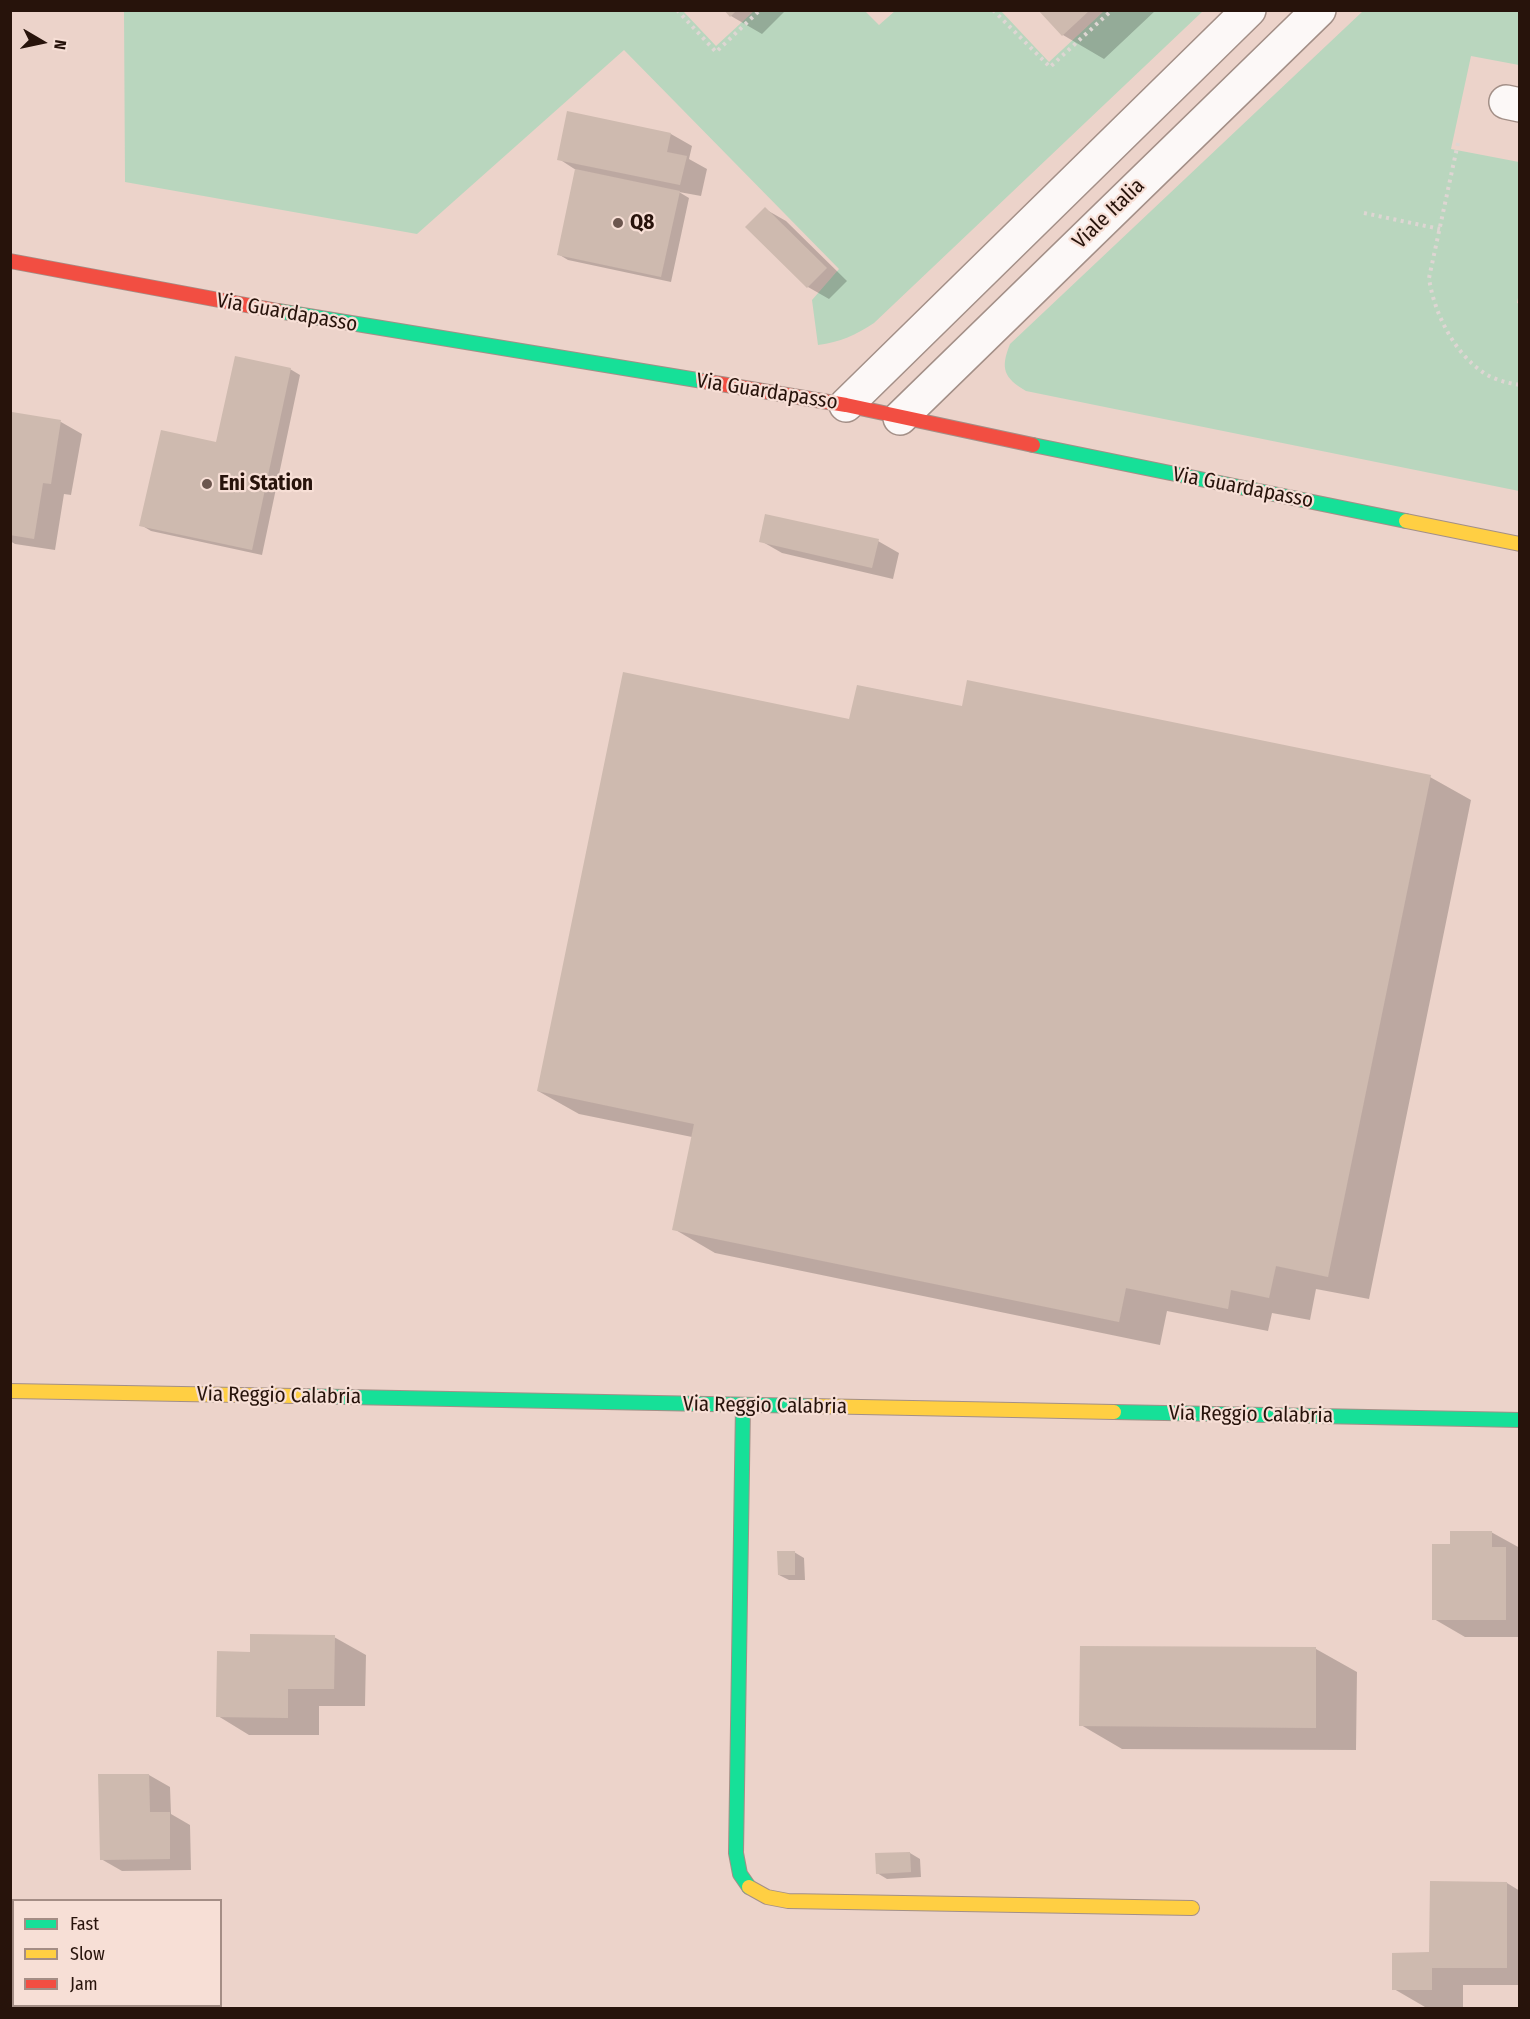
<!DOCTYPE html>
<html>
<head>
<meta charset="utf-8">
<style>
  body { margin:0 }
  #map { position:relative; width:1530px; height:2019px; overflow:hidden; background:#ecd3ca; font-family:"Fira Sans Condensed",sans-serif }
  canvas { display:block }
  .frame { position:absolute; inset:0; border:12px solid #27130b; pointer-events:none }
  .legend { position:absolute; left:12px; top:1899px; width:210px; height:108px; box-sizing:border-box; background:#f7dfd6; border:2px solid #a48d85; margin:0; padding:8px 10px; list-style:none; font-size:18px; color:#27130b }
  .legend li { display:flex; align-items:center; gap:12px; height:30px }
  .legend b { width:30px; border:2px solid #a48d85 }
  .north { position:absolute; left:12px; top:12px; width:60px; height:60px; -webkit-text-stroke:4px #f7dfd6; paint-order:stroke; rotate:99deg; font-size:16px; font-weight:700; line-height:24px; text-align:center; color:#27130b }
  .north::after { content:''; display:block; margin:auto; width:21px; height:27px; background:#27130b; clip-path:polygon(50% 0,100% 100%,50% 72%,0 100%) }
</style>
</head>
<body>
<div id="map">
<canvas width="1530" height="2019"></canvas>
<div class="frame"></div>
<ul class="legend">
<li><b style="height:8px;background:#16e098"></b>Fast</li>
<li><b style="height:8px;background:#ffcf43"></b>Slow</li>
<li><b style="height:8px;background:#f24e42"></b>Jam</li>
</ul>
<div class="north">N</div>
</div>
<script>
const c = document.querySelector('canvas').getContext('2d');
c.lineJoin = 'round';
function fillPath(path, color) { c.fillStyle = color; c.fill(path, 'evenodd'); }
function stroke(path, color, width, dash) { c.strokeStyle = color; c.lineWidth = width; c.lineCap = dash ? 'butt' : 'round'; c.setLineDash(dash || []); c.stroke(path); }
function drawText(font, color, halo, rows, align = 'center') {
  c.font = font + ' "Fira Sans Condensed",sans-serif'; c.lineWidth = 4.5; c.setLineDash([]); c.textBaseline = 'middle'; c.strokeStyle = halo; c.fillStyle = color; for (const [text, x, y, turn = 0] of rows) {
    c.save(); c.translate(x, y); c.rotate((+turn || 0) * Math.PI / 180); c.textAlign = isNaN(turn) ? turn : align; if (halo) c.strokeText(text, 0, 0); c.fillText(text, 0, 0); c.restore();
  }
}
const green = new Path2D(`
  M124 11H683L716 46 754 11H865L879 25 895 11H1001L1049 62 1104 11H1203L874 323C856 335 840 342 818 345L812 300 839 269 624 50 417 234 125 182Z
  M1363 11H1519V65L1471 56 1451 149 1519 162 1520 287 1517 303 1520 304 1519 491 1026 391C1004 378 1000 369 1010 344Z`);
const shadow = new Path2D(`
  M726 10H786L762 34 731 16Z
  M1041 10H1156L1104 59 1063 35Z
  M671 134 692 146 689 159 707 169 701 196 679 192 689 198 671 282 568 260 558 254 576 170 559 159Z
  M765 209 786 221 847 281 829 299 808 287Z
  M290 369 300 375 262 555 151 531 141 525Z
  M14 414 61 422 82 434 71 495 64 494 55 550 15 544 10 541V432Z
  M761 541H878L899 553 893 579 782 553Z
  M963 708 1430 777 1471 800 1369 1299 1316 1289 1310 1320 1272 1313 1268 1331 1167 1311 1160 1345 715 1253 674 1229 692 1137 579 1114 538 1091 851 721Z
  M1491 1532 1520 1548V1637H1465L1434 1619Z
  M794 1552 804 1558 805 1580H789L779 1575Z
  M334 1637 366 1655 365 1706H319V1735H249L218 1716Z
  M1316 1649 1357 1672 1356 1750 1122 1749 1081 1725Z
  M149 1775 170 1787 171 1814 190 1825 191 1870 122 1871 101 1859 100 1776Z
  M910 1853 920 1859 921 1877 887 1879 877 1873Z
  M1507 1883 1520 1891V1985H1463V2007H1425L1394 1989Z`);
const building = new Path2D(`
  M724 10H737L730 17Z
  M1038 10H1090L1062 36Z
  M567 111 671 133 667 152 687 156 680 185 557 160Z
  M575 169 680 191 661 277 557 255Z
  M765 207 827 268 807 288 745 227Z
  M235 356 291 368 252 550 139 526 161 430 216 442Z
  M12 412 61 420 51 484 43 483 34 539 10 535V423Z
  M765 514 879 539 872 568 759 542Z
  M623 672 849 719 857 685 962 706 967 680 1431 775 1328 1277 1276 1266 1269 1298 1231 1290 1228 1309 1126 1288 1119 1322 672 1230 694 1124 537 1091Z
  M1450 1531H1492V1547H1506V1620H1432V1544H1450Z
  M777 1551H795V1575H778Z
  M250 1634 335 1635 334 1689H288V1718L216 1717 217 1651 250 1652Z
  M1080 1646 1316 1647V1728L1079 1726Z
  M98 1774H149L150 1812H170V1859L100 1860Z
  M910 1852 911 1872 876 1874 875 1853Z
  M1430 1881 1507 1882V1968H1432V1990H1392V1953L1429 1952Z`);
const path = new Path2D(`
  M677 10 716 52 760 10
  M993 10 1050 67 1112 10
  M1458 143 1429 278C1434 313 1454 353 1484 373 1495 380 1507 383 1520 385
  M1364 213 1440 229`);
const street = new Path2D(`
  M1506 102 1520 105
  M846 405 1249 10
  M900 418 1319 10`);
const fast = new Path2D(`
  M278 311 703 381
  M1033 445 1406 521
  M296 1396 811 1406
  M743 1405 736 1853 740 1874 749 1887
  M1114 1412 1520 1420`);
const slow = new Path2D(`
  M1406 521 1520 544
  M10 1391 296 1396
  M811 1406 1114 1412
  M749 1887 767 1897 788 1901 1192 1908`);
const jam = new Path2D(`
  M10 261 278 311
  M703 381 846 405 1033 445`);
const markers = [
  [618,223,6,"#6c564e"],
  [207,484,6,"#6c564e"]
];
const streetNames = [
  ["Viale Italia",1109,214,-44],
  ["Via Guardapasso",287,313,10],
  ["Via Guardapasso",767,392,9],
  ["Via Guardapasso",1243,488,11],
  ["Via Reggio Calabria",279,1396,1],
  ["Via Reggio Calabria",765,1406,1],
  ["Via Reggio Calabria",1251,1415,1]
];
const poiNames = [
  ["Q8",630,223],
  ["Eni Station",219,484]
];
fillPath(green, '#b9d6be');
fillPath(shadow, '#0003');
fillPath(building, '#cebaaf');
stroke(street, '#a38f87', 36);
stroke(fast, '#a38f87', 16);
stroke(slow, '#a38f87', 16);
stroke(jam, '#a38f87', 16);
stroke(path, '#ded6d3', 4, [3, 4.5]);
stroke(street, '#fcf8f7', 33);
stroke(fast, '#16e098', 14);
stroke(slow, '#ffcf43', 14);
stroke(jam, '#f24e42', 14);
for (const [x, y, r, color] of markers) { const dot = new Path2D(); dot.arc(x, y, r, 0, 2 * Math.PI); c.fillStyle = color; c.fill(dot); stroke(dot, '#f7dfd6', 2); }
drawText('21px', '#27130b', '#f7dfd6', streetNames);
drawText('bold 21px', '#27130b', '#f7dfd6', poiNames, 'left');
</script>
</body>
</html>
